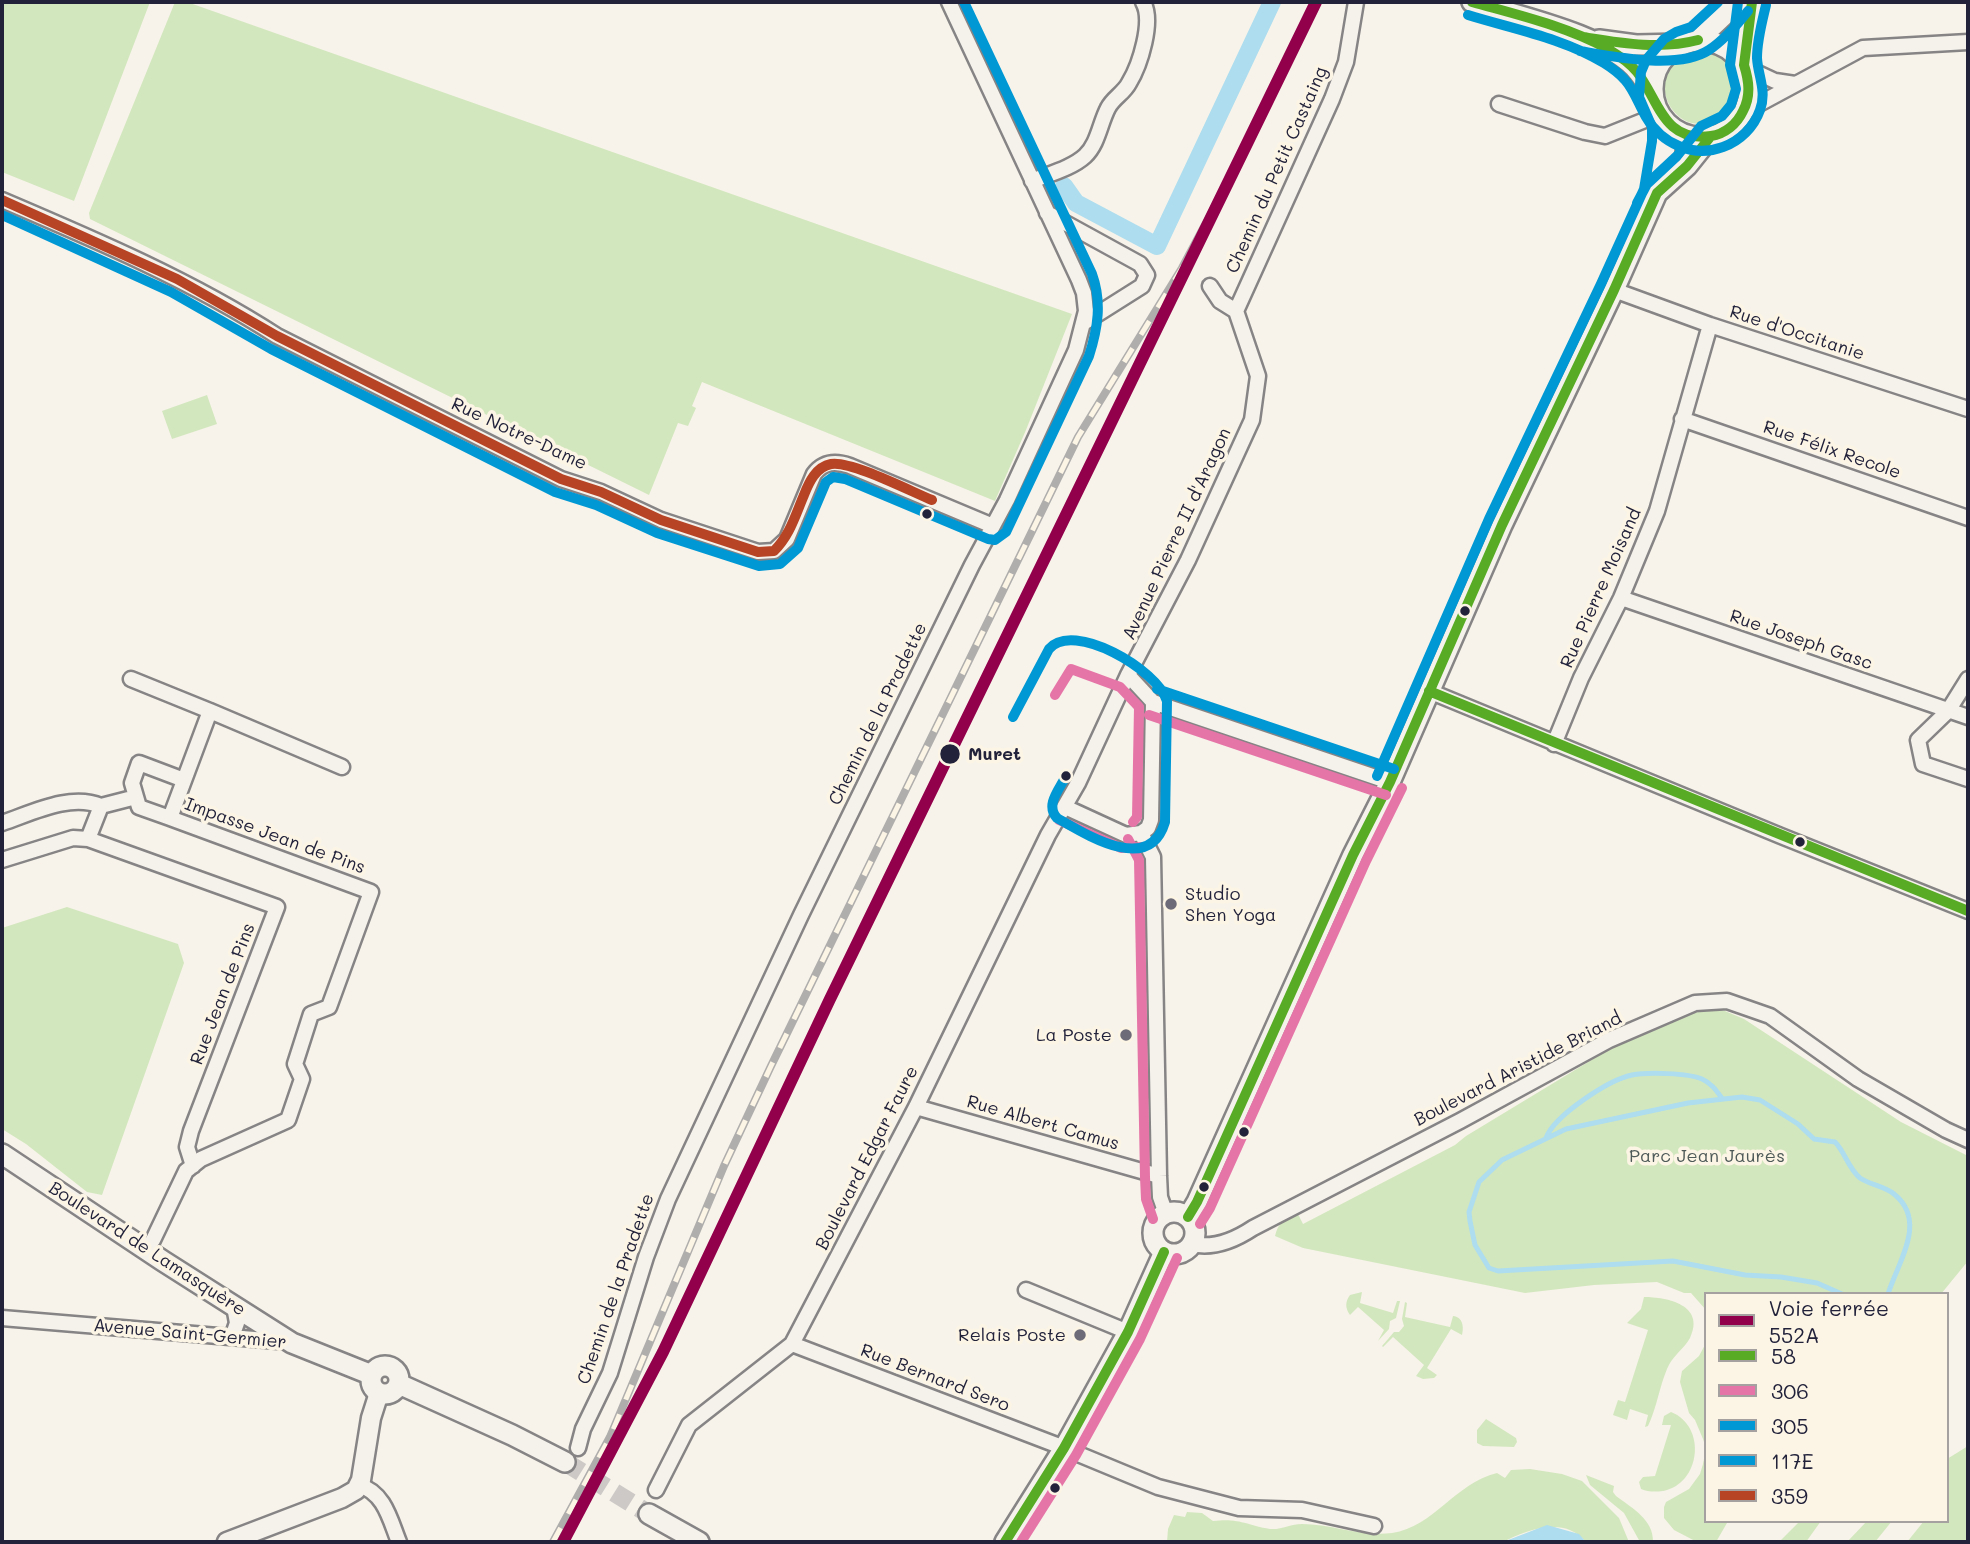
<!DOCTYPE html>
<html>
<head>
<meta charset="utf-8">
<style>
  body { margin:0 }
  #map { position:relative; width:1970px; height:1544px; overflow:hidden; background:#f7f3ea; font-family:Mali,sans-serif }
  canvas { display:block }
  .frame { position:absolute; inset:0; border:4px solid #22223b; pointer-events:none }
  .legend { position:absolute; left:1704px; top:1292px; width:245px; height:231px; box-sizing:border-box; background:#fcf5e5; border:2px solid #a5a1a1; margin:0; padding:9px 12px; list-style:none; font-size:21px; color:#22223b }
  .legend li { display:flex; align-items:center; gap:14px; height:35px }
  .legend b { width:35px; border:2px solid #a5a1a1 }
</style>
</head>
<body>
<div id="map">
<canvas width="1970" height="1544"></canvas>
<div class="frame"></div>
<ul class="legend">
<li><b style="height:9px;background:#92004c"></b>Voie ferrée 552A</li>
<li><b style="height:9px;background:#58ac25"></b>58</li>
<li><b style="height:9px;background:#e675a7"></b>306</li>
<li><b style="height:9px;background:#0098d4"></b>305</li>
<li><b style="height:9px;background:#0098d4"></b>117E</li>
<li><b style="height:9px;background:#b74425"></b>359</li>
</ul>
</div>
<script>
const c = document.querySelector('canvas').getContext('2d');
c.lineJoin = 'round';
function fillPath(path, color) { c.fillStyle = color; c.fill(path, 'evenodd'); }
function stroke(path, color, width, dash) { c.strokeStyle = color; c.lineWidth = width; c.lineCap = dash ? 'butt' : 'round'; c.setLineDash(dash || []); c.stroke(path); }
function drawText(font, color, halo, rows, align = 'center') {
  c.font = font + ' Mali,sans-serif'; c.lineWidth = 7; c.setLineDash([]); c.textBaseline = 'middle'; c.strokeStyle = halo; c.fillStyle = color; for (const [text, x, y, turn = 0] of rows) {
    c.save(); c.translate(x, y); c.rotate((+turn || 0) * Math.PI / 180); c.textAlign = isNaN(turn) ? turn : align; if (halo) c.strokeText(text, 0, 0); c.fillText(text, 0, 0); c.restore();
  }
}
const green = new Path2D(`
  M2 2H150L74 201 2 172Z
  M175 2H187L1072 314 1026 430 995 501 702 382 692 406 696 408 688 426 678 423 649 495 90 219 89 213Z
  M1699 52C1719 53 1729 62 1737 79L1731 82C1733 94 1727 101 1728 112 1677 156 1631 66 1699 52Z
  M207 395 217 424 172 439 162 411Z
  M67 907 178 944 184 963 102 1195 87 1192 26 1144 2 1129V928Z
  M1709 1007 1725 1011 1744 1019 1901 1122 1968 1156V1261L1941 1294H1706V1310L1691 1293H1684L1657 1282 1594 1285 1525 1293 1303 1248 1275 1236C1278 1223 1285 1218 1297 1212L1303 1224 1455 1145 1466 1136 1608 1050 1691 1012Z
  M1362 1292 1360 1303 1393 1313 1397 1301H1400L1396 1318 1390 1321 1389 1329 1378 1341 1384 1330 1358 1307 1350 1315C1345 1308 1345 1302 1350 1295Z
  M1644 1297C1667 1297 1706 1305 1690 1338 1684 1349 1672 1356 1667 1369 1659 1388 1657 1407 1648 1426L1645 1427 1648 1415 1630 1409 1627 1420 1613 1415 1618 1400 1625 1402 1648 1330 1627 1323 1641 1309Z
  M1405 1302 1407 1303 1405 1317 1450 1327 1453 1316C1463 1317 1464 1327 1462 1335L1451 1329 1427 1368 1437 1375 1434 1378 1423 1379 1416 1376 1424 1365 1393 1337 1383 1347 1382 1346 1394 1332H1399L1404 1326 1402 1319Z
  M1706 1343V1521H1726L1727 1523 1716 1542H1697L1674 1530 1664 1518V1507L1666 1502 1689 1489 1700 1474 1703 1464 1706 1448 1703 1439 1695 1420 1689 1413 1680 1382 1682 1371 1699 1356Z
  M1671 1412C1707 1426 1701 1484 1663 1491 1655 1492 1648 1492 1641 1489L1639 1482 1643 1477 1655 1476 1671 1425H1662L1664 1416Z
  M1486 1419 1516 1438 1517 1442 1514 1447 1483 1446 1477 1443V1430Z
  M1968 1446V1542H1907L1924 1521H1947V1459Z
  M1530 1469 1562 1474 1582 1481 1619 1518 1629 1542H1586C1565 1516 1528 1529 1503 1542H1167L1168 1529 1174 1515 1185 1517 1187 1512 1202 1513 1213 1521C1240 1518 1246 1525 1270 1529 1281 1530 1291 1524 1302 1524 1332 1524 1361 1537 1392 1533 1434 1527 1455 1483 1497 1473L1505 1478 1511 1470Z
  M1586 1475 1614 1486 1613 1492 1616 1496C1632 1508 1654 1520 1653 1542H1640L1624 1513 1590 1485Z
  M1800 1521H1821L1806 1542H1779Z
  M1867 1521H1892L1875 1542H1847Z`);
const water = new Path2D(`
  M1547 1525 1579 1534 1586 1542H1503Z`);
const stream = new Path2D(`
  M1546 1138C1554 1116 1608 1080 1632 1075 1647 1072 1688 1073 1702 1079 1711 1083 1716 1090 1721 1097
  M1842 1294 1817 1283 1781 1277 1745 1275 1673 1261 1498 1271 1489 1268 1475 1245 1470 1221 1469 1212 1479 1182 1502 1160 1566 1129 1688 1103 1742 1097 1760 1100 1798 1124 1814 1139 1835 1142C1845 1152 1848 1168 1860 1178 1870 1185 1884 1186 1894 1194 1928 1221 1898 1262 1888 1294`);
const canal = new Path2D(`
  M1064 186 1076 203 1157 246 1272 2`);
const secondaryTunnel = new Path2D(`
  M565 1462 649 1514`);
const minor = new Path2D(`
  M1745 67 1775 81 1795 84
  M1499 104 1585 132 1605 136 1660 114
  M1744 112 1863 48 1968 42
  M1032 181C1049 174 1072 168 1085 156 1098 144 1100 123 1108 108 1113 98 1124 93 1129 83 1140 65 1154 21 1143 2
  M2 200C96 240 192 281 277 336L561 479 601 492 661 520 758 552 774 551 787 539 814 474C824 461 836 461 850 466L993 526
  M1047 213 1140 264 1147 275 1142 286 1085 322
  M1614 290 1710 325 1968 409
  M1236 311 1332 99 1346 62 1356 2
  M1682 419 1968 518
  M1621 598 1968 717
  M1128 675 1153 702 1151 820 1148 828 1141 833
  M131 679 210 711
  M1968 679 1948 711 1918 740 1923 764 1968 779
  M1429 691 1781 836 1968 911
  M1153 702 1390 782
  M1554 744 1581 678 1621 598 1657 511 1710 325
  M101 806 136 797
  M1065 807 1126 835 1141 833
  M170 818 139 807 132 783 139 763 184 780
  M2 823C32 813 70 793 101 806L88 839
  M1141 833 1153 857 1159 1176 1160 1197 1166 1214
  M2 860 73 838 88 839 277 907 191 1131 187 1147 193 1166
  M916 1107 1159 1176
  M1192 1244C1214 1249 1235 1240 1253 1228L1460 1121 1609 1040 1695 1003 1727 1001 1770 1016 1858 1079 1946 1130 1968 1140
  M145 1250 153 1240 186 1171 201 1159 288 1120 302 1079 295 1064 311 1014 329 1007 371 892 170 818 210 711 342 767
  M1026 1290 1128 1332
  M2 1318 290 1342
  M232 1337 237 1323 234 1306
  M792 1344 1054 1444 1158 1487 1239 1508 1302 1510 1374 1526
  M578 1448 583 1429 610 1373 646 1257 668 1199 801 915 972 565 1007 500 1076 350 1086 311 1084 293 1079 280 949 2
  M359 1485C385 1493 390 1520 399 1542
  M656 1490 689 1425 792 1344 916 1107 1048 835 1078 783 1128 675 1188 560 1252 420 1258 376 1236 311 1220 301 1210 286`);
const tertiary = new Path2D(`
  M227 1542 342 1498 356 1490 361 1480 371 1418 379 1393`);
const secondary = new Path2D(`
  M1472 2C1517 16 1611 36 1639 73 1645 80 1649 89 1653 96
  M1599 40 1636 45 1682 44
  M1698 40 1738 2
  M1653 89a48 48 0 1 1 96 0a48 48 0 1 1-96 0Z
  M1744 65 1752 2
  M1657 193 1687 166 1711 136
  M2 1154 163 1261 292 1343 372 1375
  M1153 1233a21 21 0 1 1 42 0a21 21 0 1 1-42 0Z
  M1188 1217 1197 1202 1353 855 1390 782 1502 525 1614 290 1657 193 1666 142V122
  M371 1380a14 14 0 1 1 28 0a14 14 0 1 1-28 0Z
  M399 1384 512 1435 565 1462
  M649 1514 699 1542
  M1005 1542 1064 1448 1128 1332 1164 1252`);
const rail = new Path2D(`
  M553 1542 610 1437 724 1166 771 1066 1078 437 1182 268 1230 178`);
const bus1 = new Path2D(`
  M1472 2C1518 15 1566 26 1608 49 1618 55 1629 62 1637 72 1659 100 1663 143 1711 136 1725 134 1737 124 1743 111 1751 96 1749 81 1744 65
  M1583 37C1621 43 1660 50 1698 40
  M1744 65 1752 2
  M1429 691 1968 911
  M1188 1217 1197 1202 1353 855 1390 782 1502 525 1614 290 1657 193 1687 166 1711 136
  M1005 1542 1064 1448 1128 1332 1164 1252`);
const bus2 = new Path2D(`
  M1055 695 1071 669 1120 687 1139 707 1137 817 1133 822
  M1149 715 1386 795
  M1059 820 1121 848 1143 847
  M1128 839 1139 860 1145 1177 1146 1199 1153 1219
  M1200 1224 1210 1208 1366 861 1402 788
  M1021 1542 1076 1455 1140 1339 1177 1258`);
const bus3 = new Path2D(`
  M1637 203 1647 184 1677 156 1701 126 1722 116 1731 105 1736 89 1730 65 1738 2
  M1157 689 1394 769
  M1013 717 1049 649C1073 620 1158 670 1167 701L1165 822C1149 875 1087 835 1057 818 1045 805 1059 790 1066 776
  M1377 776 1489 519 1601 284 1644 189 1652 141V127L1639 97 1641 72 1646 60 1664 39 1676 32 1691 27 1718 2`);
const bus4 = new Path2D(`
  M1468 15C1513 29 1563 38 1604 63 1612 68 1619 73 1625 80 1634 90 1639 105 1646 117 1662 144 1693 158 1723 147 1740 141 1754 127 1760 110 1767 91 1758 76 1757 58 1757 40 1762 22 1766 5
  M1580 51C1615 57 1678 70 1709 50 1724 40 1737 25 1748 11
  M2 215 171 292 271 349 555 492 596 505 657 533 759 566 780 564 798 548 826 482 833 477 845 479 988 539 995 540 1006 532 1089 356C1098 328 1102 302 1092 274L964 2`);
const bus5 = new Path2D(`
  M2 200 177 279 277 336 561 479 601 492 661 520 758 552 774 551C790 535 795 516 804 495 809 482 816 467 831 464 850 460 912 492 932 500`);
const rail1 = new Path2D(`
  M563 1542 663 1352 830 999 1316 2`);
const markers = [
  [927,514,6,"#22223b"],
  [1465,611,6,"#22223b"],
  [950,754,11,"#22223b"],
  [1066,776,6,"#22223b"],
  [1800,842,6,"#22223b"],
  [1171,904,7,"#6d6b78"],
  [1126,1035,7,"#6d6b78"],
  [1244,1132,6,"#22223b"],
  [1204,1187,6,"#22223b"],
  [1080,1335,7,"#6d6b78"],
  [1055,1488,6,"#22223b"]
];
const streetNames = [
  ["Chemin du Petit Castaing",1277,170,-66],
  ["Rue d'Occitanie",1797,333,18],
  ["Rue Notre-Dame",519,434,25],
  ["Rue Félix Recole",1832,450,19],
  ["Avenue Pierre II d'Aragon",1177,534,-65],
  ["Rue Pierre Moisand",1601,588,-66],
  ["Rue Joseph Gasc",1801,640,19],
  ["Chemin de la Pradette",878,714,-64],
  ["Impasse Jean de Pins",275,836,20],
  ["Rue Jean de Pins",223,994,-69],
  ["Boulevard Aristide Briand",1518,1069,-27],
  ["Rue Albert Camus",1043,1123,16],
  ["Boulevard Edgar Faure",867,1158,-63],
  ["Boulevard de Lamasquère",147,1249,33],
  ["Chemin de la Pradette",616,1289,-71],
  ["Avenue Saint-Germier",190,1334,5],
  ["Rue Bernard Sero",935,1378,21]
];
const stopNames = [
  ["Muret",968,754]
];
const poiNames = [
  ["Studio",1185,894,"left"],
  ["Shen Yoga",1185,915,"left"],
  ["La Poste",1112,1035],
  ["Relais Poste",1066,1335]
];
const parkNames = [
  ["Parc Jean Jaurès",1707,1156]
];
fillPath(green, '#d3e7be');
fillPath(water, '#adddee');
stroke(stream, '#adddee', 5);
stroke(canal, '#adddee', 18);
stroke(secondaryTunnel, '#ccc9c7', 19, [19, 10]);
stroke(minor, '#868485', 19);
stroke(tertiary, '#868485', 23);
stroke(secondary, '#868485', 24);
stroke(minor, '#f5f2ec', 14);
stroke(tertiary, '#f5f2ec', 18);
stroke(secondary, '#f5f2ec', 19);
stroke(rail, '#b0aead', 8);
stroke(rail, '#fcf5e5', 5, [16]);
stroke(bus1, '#58ac25', 10);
stroke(bus2, '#e675a7', 10);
stroke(bus3, '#0098d4', 10);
stroke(bus4, '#0098d4', 10);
stroke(bus5, '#b74425', 10);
stroke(rail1, '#92004c', 12);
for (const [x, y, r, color] of markers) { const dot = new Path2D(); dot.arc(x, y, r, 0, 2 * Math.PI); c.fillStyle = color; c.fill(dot); stroke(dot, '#fcf5e5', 2.5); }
drawText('18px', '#22223b', '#fcf5e5', streetNames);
drawText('bold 18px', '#22223b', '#fcf5e5', stopNames, 'left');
drawText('18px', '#22223b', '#fcf5e5', poiNames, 'right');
drawText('18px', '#4e5a58', '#fcf5e5', parkNames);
</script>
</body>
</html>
